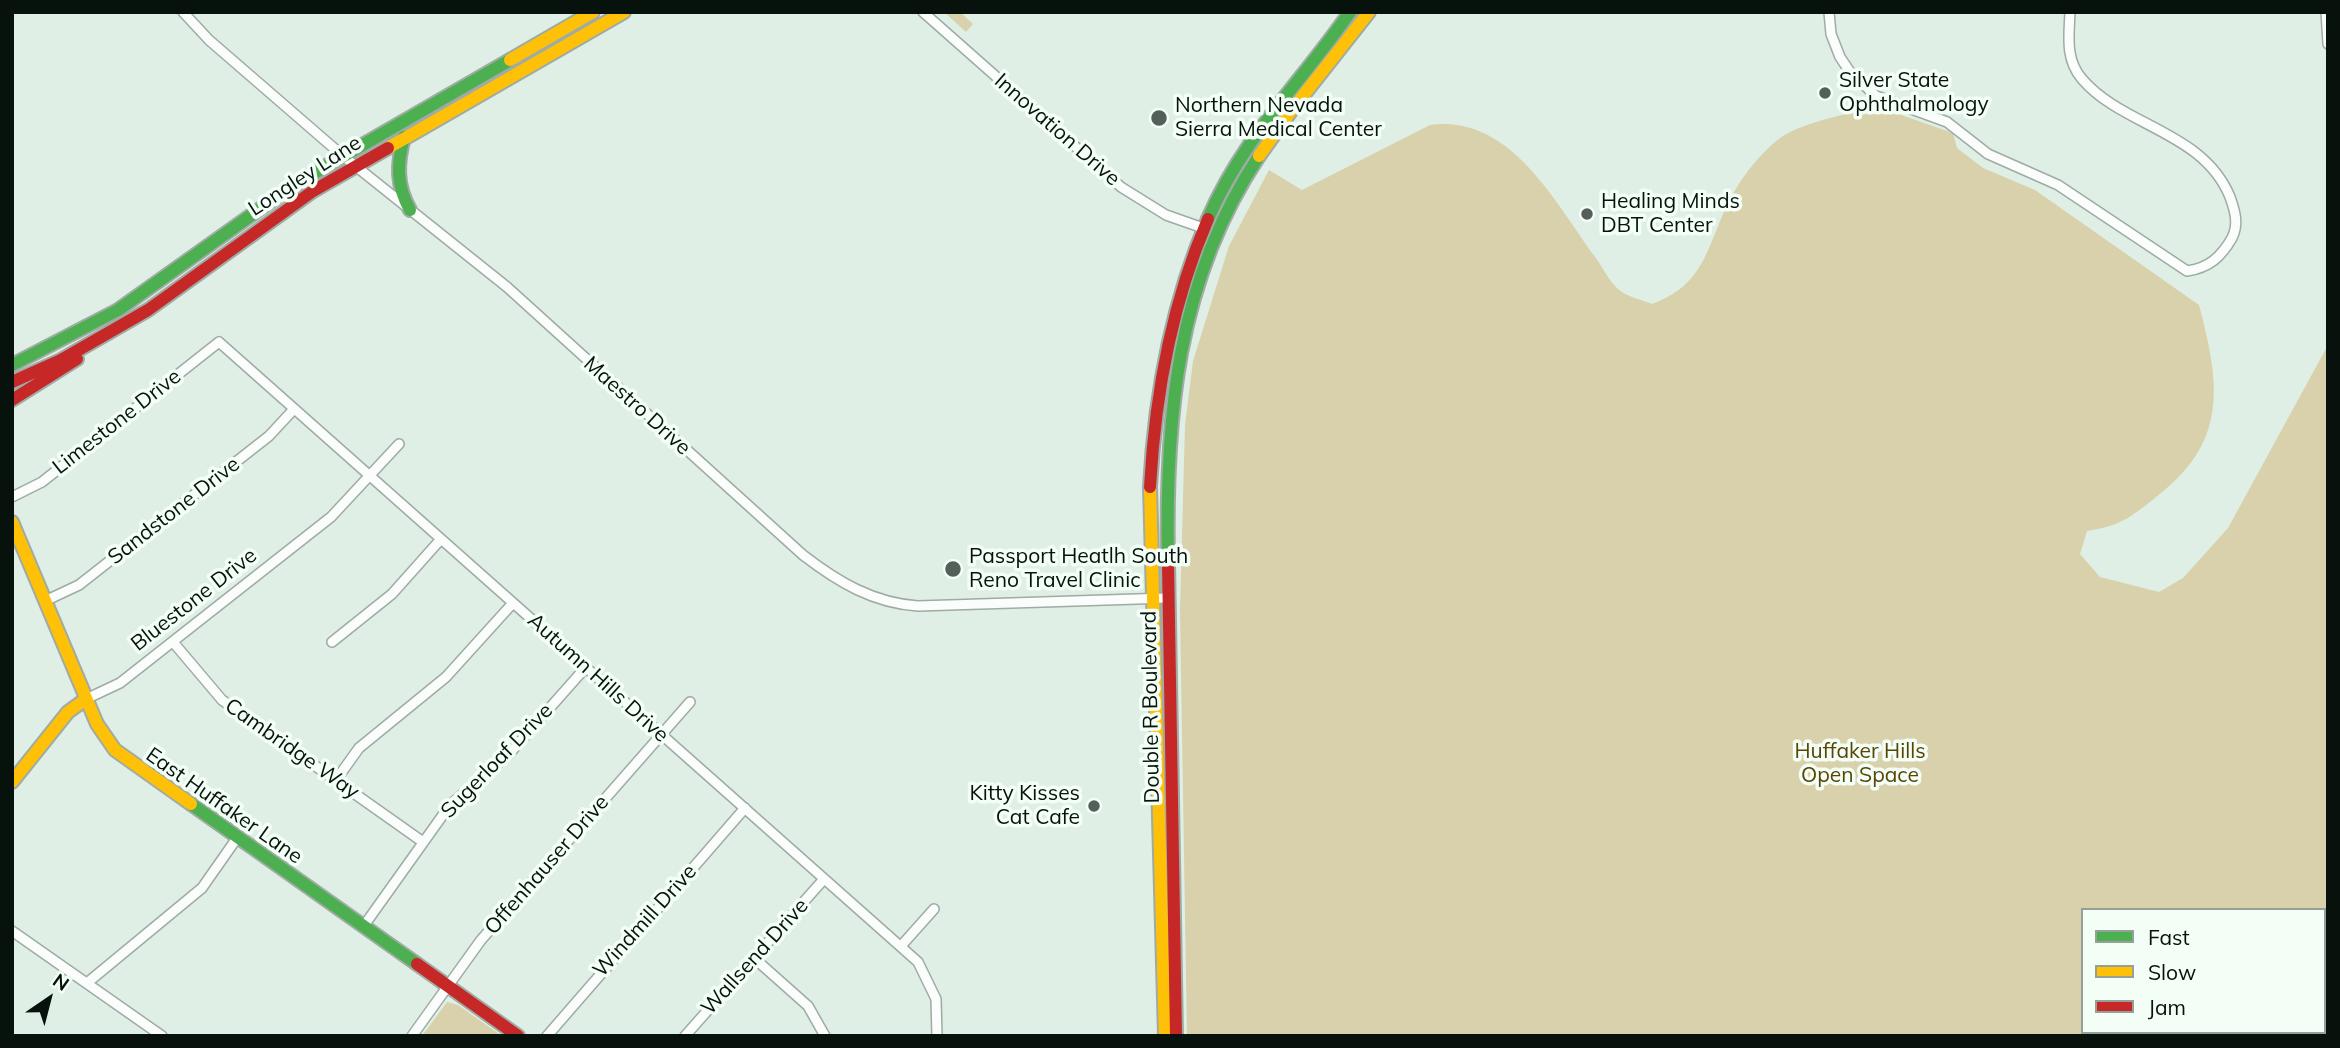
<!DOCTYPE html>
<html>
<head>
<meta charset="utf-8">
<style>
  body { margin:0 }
  #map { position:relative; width:2340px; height:1048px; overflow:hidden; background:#dfefe5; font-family:Mulish,sans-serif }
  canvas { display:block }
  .frame { position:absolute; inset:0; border:14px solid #08120c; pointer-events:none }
  .legend { position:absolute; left:2081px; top:908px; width:245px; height:126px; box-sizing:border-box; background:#f2fef6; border:2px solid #94a098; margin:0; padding:9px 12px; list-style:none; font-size:21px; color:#08120c }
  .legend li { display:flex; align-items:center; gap:14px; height:35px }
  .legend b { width:35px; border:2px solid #94a098 }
  .north { position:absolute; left:14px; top:964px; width:70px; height:70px; -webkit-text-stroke:5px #f2fef6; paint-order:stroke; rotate:35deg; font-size:19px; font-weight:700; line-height:28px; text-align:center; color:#08120c }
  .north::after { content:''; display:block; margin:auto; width:24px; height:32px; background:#08120c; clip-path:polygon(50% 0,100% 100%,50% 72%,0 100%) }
</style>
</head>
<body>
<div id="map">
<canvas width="2340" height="1048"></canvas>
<div class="frame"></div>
<ul class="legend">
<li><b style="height:9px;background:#4caf50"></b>Fast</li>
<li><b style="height:9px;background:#ffc107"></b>Slow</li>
<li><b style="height:9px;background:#c62828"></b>Jam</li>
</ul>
<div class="north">N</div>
</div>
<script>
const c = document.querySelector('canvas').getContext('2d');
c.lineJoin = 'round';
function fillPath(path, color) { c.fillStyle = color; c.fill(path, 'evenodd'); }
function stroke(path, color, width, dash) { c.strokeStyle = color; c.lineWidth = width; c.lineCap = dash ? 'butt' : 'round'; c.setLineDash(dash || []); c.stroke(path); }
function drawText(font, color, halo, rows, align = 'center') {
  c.font = font + ' Mulish,sans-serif'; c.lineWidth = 7; c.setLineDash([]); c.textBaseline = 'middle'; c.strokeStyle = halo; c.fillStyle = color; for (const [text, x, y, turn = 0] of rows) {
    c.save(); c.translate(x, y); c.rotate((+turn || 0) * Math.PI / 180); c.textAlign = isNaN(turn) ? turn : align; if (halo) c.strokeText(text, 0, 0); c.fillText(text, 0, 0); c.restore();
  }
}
const green = new Path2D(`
  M944 12H960L973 24 966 32Z
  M1881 108 1953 133 1957 148 1983 168 2035 190 2199 305C2219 381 2229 439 2161 493 2134 515 2122 526 2087 531L2080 554 2100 577 2159 592 2183 578 2228 528 2328 345V1036H1187L1180 611 1185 425 1193 361 1229 246 1269 170 1302 190 1430 125C1511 114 1555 203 1596 258 1603 268 1609 281 1618 289 1625 296 1642 300 1652 304 1710 283 1707 239 1734 192 1745 173 1764 149 1783 136 1805 122 1855 111 1881 108ZM2083 910H2324V1032H2083Z
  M447 1002 458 1005 502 1036H422Z`);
const street = new Path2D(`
  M183 12 209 40 343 156 507 287 803 555C838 582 873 603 918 606L1168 598
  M923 12 1121 187 1166 215 1203 228
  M1829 12 1831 34 1840 57 1850 72 1876 96 1947 122 1988 154 2058 185 2187 271C2209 268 2221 257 2232 238 2239 224 2235 211 2230 197 2203 131 2123 127 2082 79 2065 59 2069 36 2070 12
  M2326 12 2328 44
  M12 497 42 482 219 342 918 962 936 999 937 1036
  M45 601 79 585 269 436 294 409
  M173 642 222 700 423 842
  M332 642 392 594 441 539
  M86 699 120 683 331 517 399 444
  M336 780 359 748 446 677 513 603
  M363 927 450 805 509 754 586 667
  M12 931 162 1036
  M901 946 934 909
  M754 958 808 1006 825 1036
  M87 983 202 888 237 838
  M412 1036 481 940 690 702
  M547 1036 745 808
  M685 1036 824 879`);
const fast = new Path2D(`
  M404 137C397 164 396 185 410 210
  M1208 219C1243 137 1301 83 1350 12
  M12 365 118 310 295 184 510 60
  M1168 563C1165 418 1176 281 1259 156
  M191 804 417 964`);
const slow = new Path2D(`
  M510 60 593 12
  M388 148 624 12
  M1259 156 1291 111 1369 12
  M1150 487 1165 1036
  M12 522 97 724 115 750 191 804
  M12 782 68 712 86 699`);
const jam = new Path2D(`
  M12 382 61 360 148 310 313 191 388 148
  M12 400 77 359
  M1150 487C1155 394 1171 305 1208 219
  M1168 563 1176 1036
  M417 964 518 1036`);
const markers = [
  [1825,93,7,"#535f58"],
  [1159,118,9,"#535f58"],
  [1587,214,7,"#535f58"],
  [953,569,9,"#535f58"],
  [1094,806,7,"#535f58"]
];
const poiNames = [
  ["Silver State",1839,81],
  ["Ophthalmology",1839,105],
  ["Northern Nevada",1175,106],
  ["Sierra Medical Center",1175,130],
  ["Healing Minds",1601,202],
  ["DBT Center",1601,226],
  ["Passport Heatlh South",969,557],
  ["Reno Travel Clinic",969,581],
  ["Kitty Kisses",1080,794,"right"],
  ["Cat Cafe",1080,818,"right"]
];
const streetNames = [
  ["Innovation Drive",1057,130,41],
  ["Longley Lane",305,176,-33],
  ["Maestro Drive",637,406,42],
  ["Limestone Drive",117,422,-38],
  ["Sandstone Drive",174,511,-38],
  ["Bluestone Drive",194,600,-38],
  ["Autumn Hills Drive",598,678,42],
  ["Double R Boulevard",1151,707,-91],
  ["Cambridge Way",292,749,35],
  ["Sugerloaf Drive",497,761,-46],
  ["East Huffaker Lane",224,806,35],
  ["Offenhauser Drive",547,865,-49],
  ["Windmill Drive",645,921,-48],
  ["Wallsend Drive",755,957,-48]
];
const parkNames = [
  ["Huffaker Hills",1860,752],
  ["Open Space",1860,776]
];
fillPath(green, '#d8d1ab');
stroke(street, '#9faba4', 12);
stroke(fast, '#9faba4', 16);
stroke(slow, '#9faba4', 16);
stroke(jam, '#9faba4', 16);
stroke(street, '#fafdfb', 9);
stroke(fast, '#4caf50', 12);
stroke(slow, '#ffc107', 12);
stroke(jam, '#c62828', 12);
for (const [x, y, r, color] of markers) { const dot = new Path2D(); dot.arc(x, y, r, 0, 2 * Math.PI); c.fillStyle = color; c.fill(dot); stroke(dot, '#f2fef6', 2.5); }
drawText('21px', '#08120c', '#f2fef6', poiNames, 'left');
drawText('21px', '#08120c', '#f2fef6', streetNames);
drawText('21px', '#594403', '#f2fef6', parkNames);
</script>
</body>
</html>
